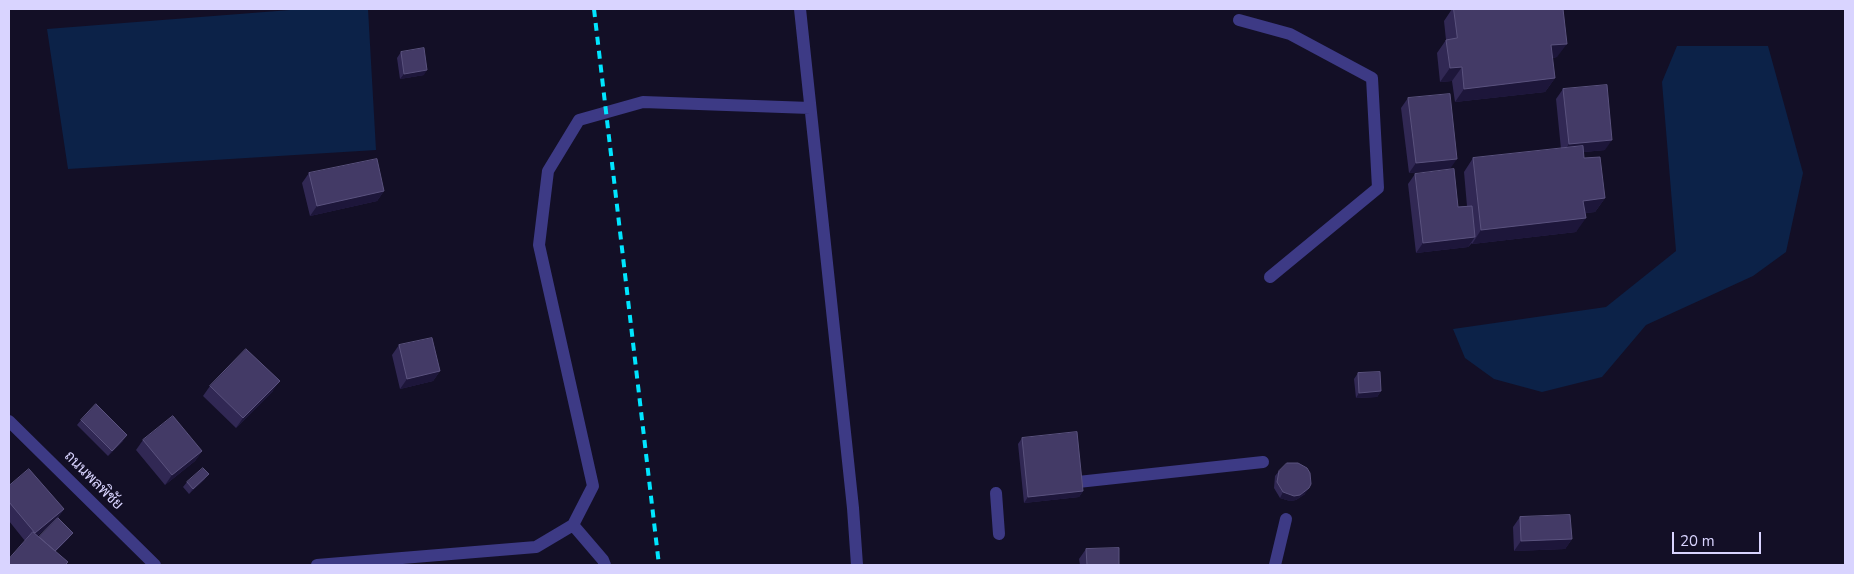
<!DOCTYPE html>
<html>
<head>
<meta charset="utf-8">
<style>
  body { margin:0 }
  #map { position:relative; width:1854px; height:574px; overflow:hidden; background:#130f26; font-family:"Nunito Sans",sans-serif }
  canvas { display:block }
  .frame { position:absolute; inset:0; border:10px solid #d9d4ff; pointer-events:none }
  .scale { position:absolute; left:1672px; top:532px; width:89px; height:22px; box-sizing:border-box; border:2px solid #d9d4ff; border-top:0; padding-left:6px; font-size:15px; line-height:18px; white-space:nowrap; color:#d9d4ff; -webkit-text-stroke:4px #130f26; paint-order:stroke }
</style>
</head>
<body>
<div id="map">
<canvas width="1854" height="574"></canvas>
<div class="frame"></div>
<div class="scale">20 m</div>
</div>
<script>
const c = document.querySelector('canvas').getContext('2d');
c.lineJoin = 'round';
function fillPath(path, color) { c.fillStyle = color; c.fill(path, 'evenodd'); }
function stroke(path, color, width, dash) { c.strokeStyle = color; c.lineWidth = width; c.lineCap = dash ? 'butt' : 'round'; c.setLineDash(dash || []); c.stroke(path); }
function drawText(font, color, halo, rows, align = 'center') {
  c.font = font + ' "Nunito Sans",Sarabun,sans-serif'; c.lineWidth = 4.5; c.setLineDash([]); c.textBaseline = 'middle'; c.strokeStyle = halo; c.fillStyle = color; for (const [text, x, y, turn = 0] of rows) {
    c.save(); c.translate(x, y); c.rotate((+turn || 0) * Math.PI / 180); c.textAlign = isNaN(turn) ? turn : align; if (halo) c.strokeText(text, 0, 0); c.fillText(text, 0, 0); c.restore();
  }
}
const water = new Path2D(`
  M303 9H368L376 150 68 169 47 29Z
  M1677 46H1768L1803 173 1786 252 1753 276 1646 325 1602 377 1542 392 1494 379 1465 358 1453 329 1606 307 1676 251 1662 82Z`);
const minor = new Path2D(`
  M800 9 853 508 857 565
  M1239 20 1290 34 1372 78 1378 188 1270 277
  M9 421 155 565
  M1078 482 1263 462
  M996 493 999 534
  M573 525 603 560 605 565
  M317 565 536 547 573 525 593 486 539 245 548 171 579 120 643 102 810 108
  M1275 565 1286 519`);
const rail = new Path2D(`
  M594 9 659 565`);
const wall = new Path2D(`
  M1452 9H1563L1557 57 1552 58 1555 78 1545 92 1455 102 1452 81 1440 82 1437 53 1446 40 1444 21Z
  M401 52 424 75 400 79 397 58Z
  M1563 89 1605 150 1584 152V158L1605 198 1595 212 1585 213 1576 232 1472 244V243L1468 247 1416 253 1408 184 1415 174 1458 207 1467 206 1464 172 1473 158 1561 149 1556 99Z
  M1408 98 1450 169 1409 173 1401 108Z
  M309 173 384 191 377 201 310 216 302 183Z
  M399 345 440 371 433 381 400 389 392 355Z
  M1358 373 1381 391 1377 397 1356 398 1354 379Z
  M210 386 273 391 236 428 203 396Z
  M81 420 123 441 108 456 77 425Z
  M1022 438 1083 491 1079 497 1024 503 1018 444Z
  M143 440 202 451 195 461 165 485 136 450Z
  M1279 471 1305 494 1296 500 1290 501 1280 498 1274 488 1275 476Z
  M205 479 189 494 183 487 187 482Z
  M9 486 64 509 57 519 37 536 39 537 69 538 55 552 68 562 66 565H9L25 541 9 521Z
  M1520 517 1572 539 1565 549 1514 551 1513 527Z
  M1086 549 1119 565H1080L1079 559Z`);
const shadedWall = new Path2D(`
  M1567 44 1557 57 1541 59 1551 45Z
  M1462 67 1452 81 1440 82 1450 68Z
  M427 70 424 75 400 79 404 74Z
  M1555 78 1545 92 1455 102 1464 89Z
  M1612 140 1605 150 1562 154 1569 144Z
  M1457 159 1450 169 1409 173 1416 163Z
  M384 191 377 201 310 216 317 206Z
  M1605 198 1595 212 1574 214 1583 201Z
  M1586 218 1576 232 1472 244 1481 230Z
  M1475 237 1468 247 1416 253 1423 243Z
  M440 371 433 381 400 389 407 379Z
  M280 381 273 391 236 428 243 418Z
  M1381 391 1377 397 1356 398 1359 393Z
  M127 435 123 441 108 456 112 451Z
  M202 451 195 461 165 485 172 475Z
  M209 474 205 479 189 494 193 489Z
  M1309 488 1305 494 1296 500 1290 501 1280 498 1283 492Z
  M1083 491 1079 497 1024 503 1028 497Z
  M64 509 57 519 28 543 35 533Z
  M73 533 69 538 47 560 51 555Z
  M1572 539 1565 549 1514 551 1521 541Z`);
const building = new Path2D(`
  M1454 9H1563L1567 44 1551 45 1555 78 1464 89 1462 67 1450 68 1446 40 1457 38Z
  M424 48 427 70 404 74 401 52Z
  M1607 85 1612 140 1569 144 1563 89Z
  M1450 94 1457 159 1416 163 1408 98Z
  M1583 146 1584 158 1600 157 1605 198 1583 201 1586 218 1481 230 1473 158Z
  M377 159 384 191 317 206 309 173Z
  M1454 169 1458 207 1472 206 1475 237 1423 243 1415 174Z
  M432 338 440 371 407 379 399 345Z
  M246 349 280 381 243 418 210 386Z
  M1380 372 1381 391 1359 393 1358 373Z
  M96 404 127 435 112 451 81 420Z
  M173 416 202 451 172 475 143 440Z
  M1077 432 1083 491 1028 497 1022 438Z
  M1287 463H1298L1307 468 1310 473 1311 484 1309 488 1300 495 1294 496 1283 492 1277 482 1279 471Z
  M203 468 209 474 193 489 187 482Z
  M29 469 64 509 35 533 9 502V486Z
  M1570 515 1572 539 1521 541 1520 517Z
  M58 518 73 533 55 551 39 537Z
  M33 532 68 562 65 565H9V559Z
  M1119 548V565H1087L1086 549Z`);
const streetNames = [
  ["ถนนพลพิชัย",93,481,45]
];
fillPath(water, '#0c2248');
stroke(minor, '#3d3a85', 12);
stroke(rail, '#00e5ff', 4, [8, 6]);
fillPath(wall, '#312854');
fillPath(shadedWall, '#1d163a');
fillPath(building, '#433a66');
stroke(building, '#5a527e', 1);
drawText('15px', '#d9d4ff', '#130f26', streetNames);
</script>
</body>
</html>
